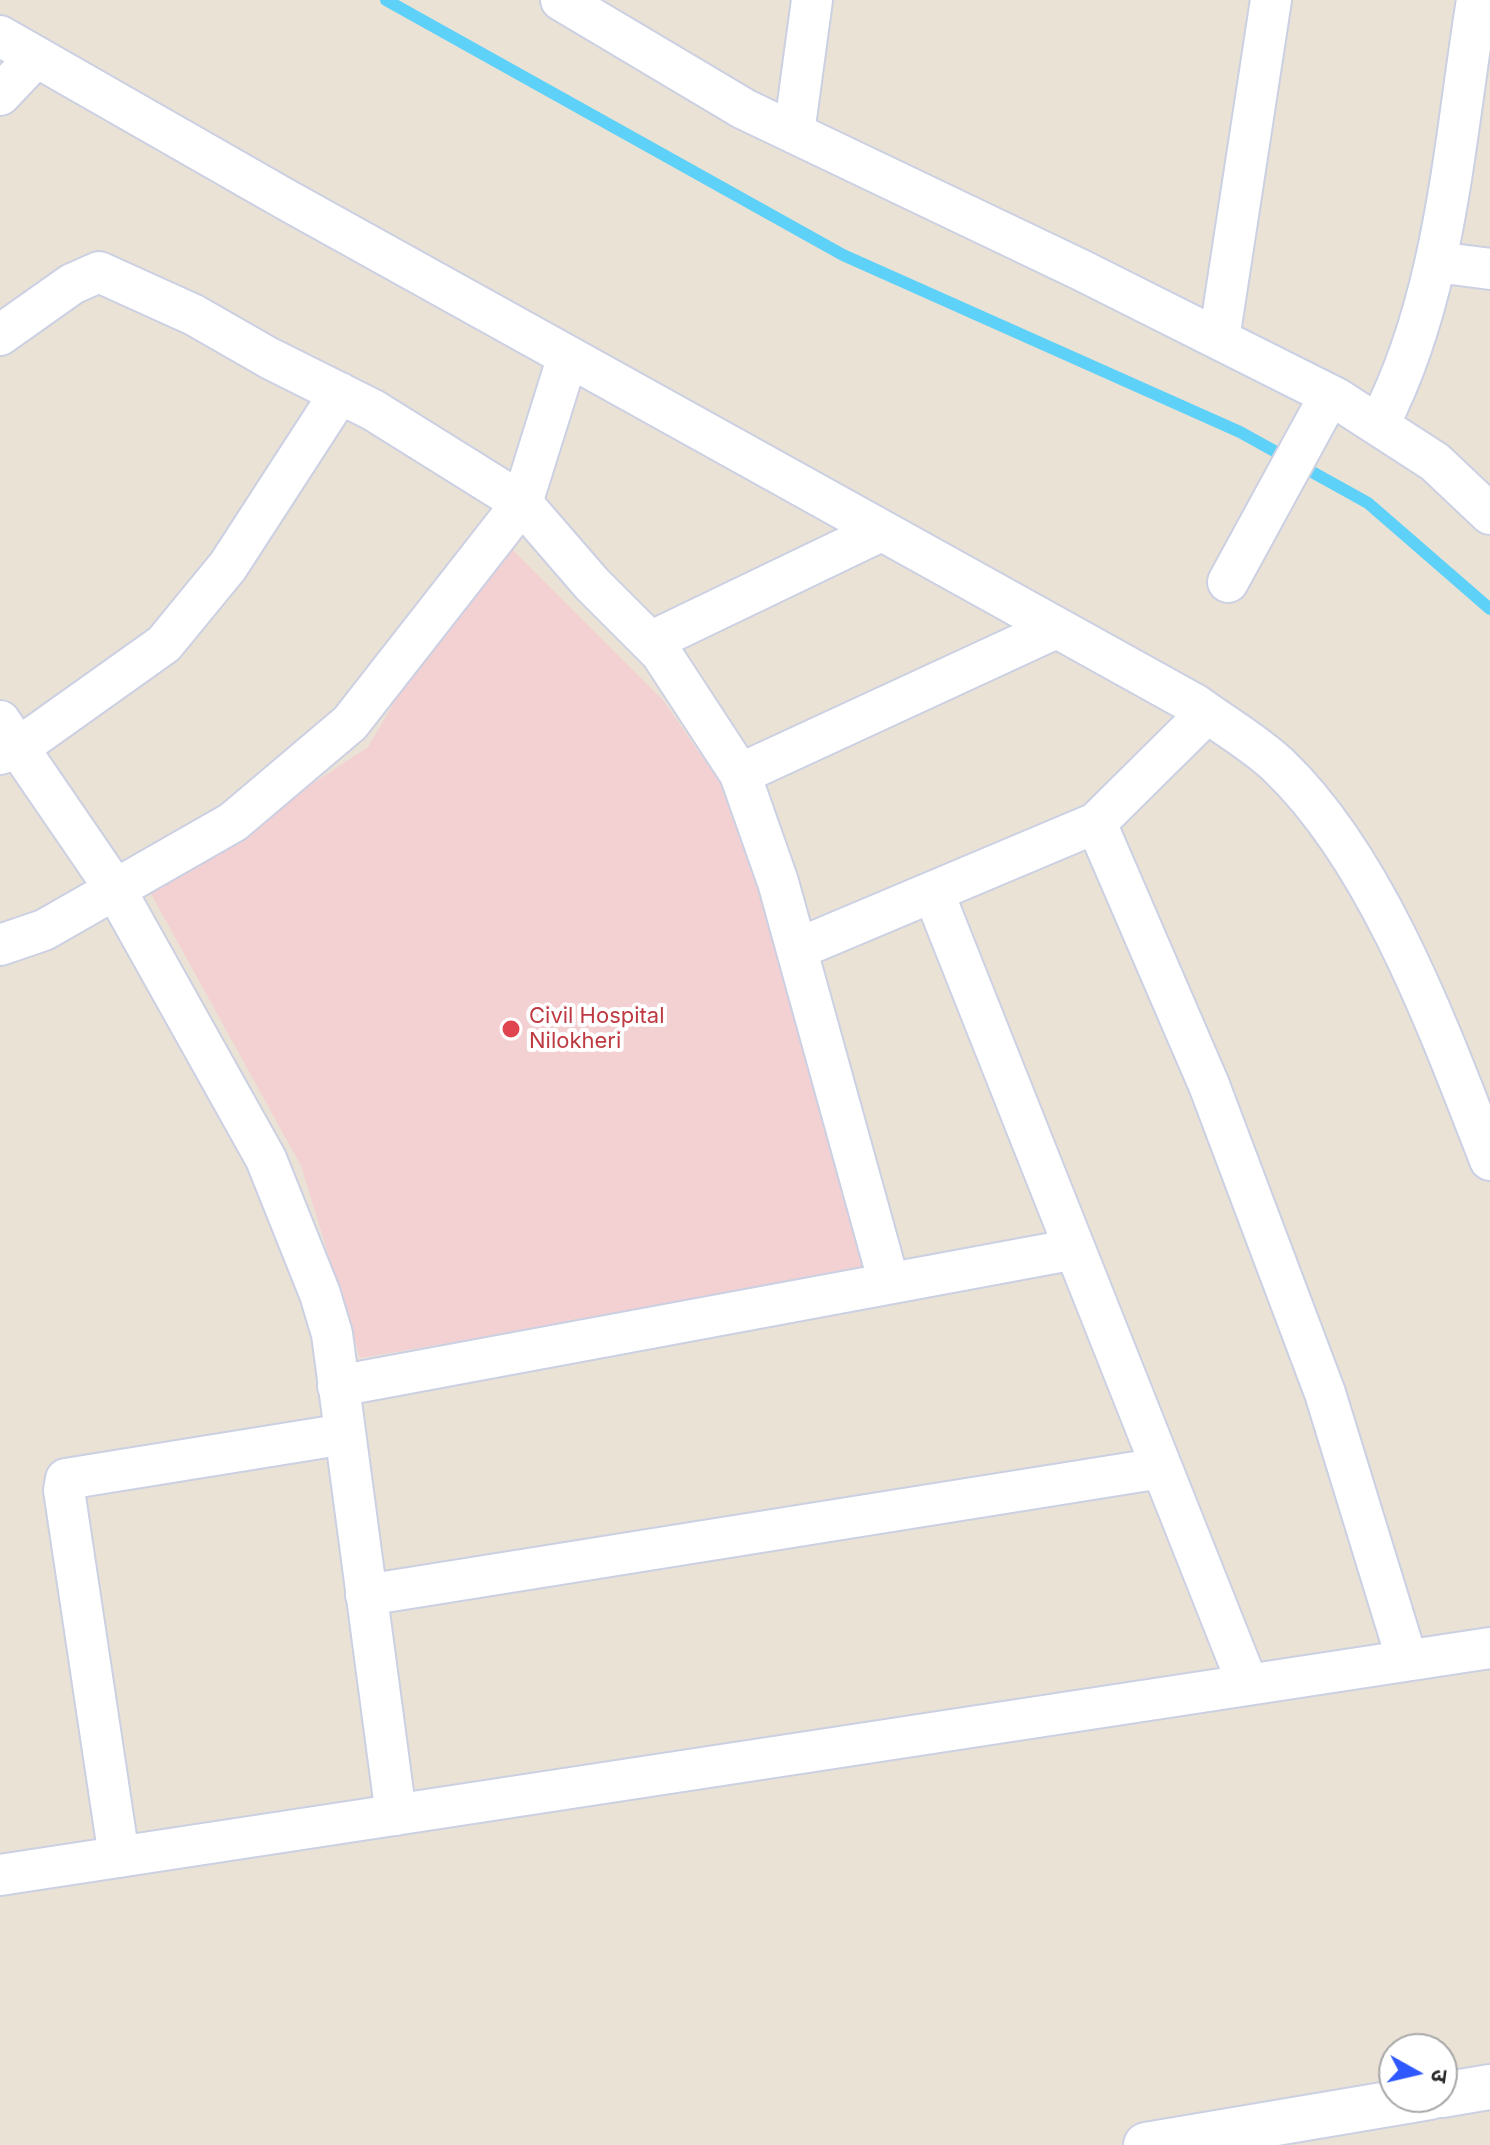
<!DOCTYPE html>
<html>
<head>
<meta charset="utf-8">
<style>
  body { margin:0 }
  #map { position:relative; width:1490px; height:2145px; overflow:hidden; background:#ebe2d6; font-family:Inter,"Noto Sans Devanagari",sans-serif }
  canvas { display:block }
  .north { position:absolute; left:1378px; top:2033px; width:80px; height:80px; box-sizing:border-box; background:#fff; border:2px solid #a8a8a8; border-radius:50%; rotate:98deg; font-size:22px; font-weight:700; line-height:32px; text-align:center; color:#262626 }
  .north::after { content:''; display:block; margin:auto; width:28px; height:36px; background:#2f58ff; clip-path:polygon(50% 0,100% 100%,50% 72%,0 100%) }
</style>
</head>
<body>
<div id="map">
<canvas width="1490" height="2145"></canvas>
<div class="north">उ</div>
</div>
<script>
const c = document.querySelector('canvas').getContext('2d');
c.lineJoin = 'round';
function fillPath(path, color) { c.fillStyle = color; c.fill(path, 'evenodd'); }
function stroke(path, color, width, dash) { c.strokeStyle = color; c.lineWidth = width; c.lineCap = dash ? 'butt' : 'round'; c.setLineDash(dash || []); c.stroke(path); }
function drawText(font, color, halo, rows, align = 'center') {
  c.font = font + ' Inter,sans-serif'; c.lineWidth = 8; c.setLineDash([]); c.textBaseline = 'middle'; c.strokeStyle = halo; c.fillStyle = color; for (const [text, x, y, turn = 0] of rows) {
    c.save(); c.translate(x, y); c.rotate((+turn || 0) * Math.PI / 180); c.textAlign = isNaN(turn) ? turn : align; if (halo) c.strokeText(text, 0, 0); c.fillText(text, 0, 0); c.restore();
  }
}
const medical = new Path2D(`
  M494 531 663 700 736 806 865 1273 360 1358 301 1166 150 892 368 747Z`);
const stream = new Path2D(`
  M386 0 843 255 1240 432 1368 503 1490 609`);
const street = new Path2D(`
  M561 0 744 109 1081 270 1336 398 1435 462 1490 514
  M0 36 285 199 1196 705C1223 725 1255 743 1279 766 1379 862 1440 1032 1490 1160
  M0 95 36 57
  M794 133 812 0
  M1436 262 1490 269
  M0 335 72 284 99 272 194 315 269 358 373 410 522 503 592 584 661 653 740 774 778 882 889 1283
  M1219 339 1271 0
  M1379 424C1446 295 1454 142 1477 0
  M1228 582 1330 395
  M650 642 881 531
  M0 721 115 889 266 1159 320 1294 332 1334 396 1815
  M0 754 18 748 164 644 228 566 340 393
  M740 774 1056 628
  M1096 823 1209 1085 1325 1393 1407 1660
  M934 894 1248 1685
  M0 945 44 930 233 822 350 723 522 503 568 356
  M797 949 1096 823 1207 713
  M338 1386 1075 1249
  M366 1595 1161 1468
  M119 1857 64 1490 66 1479 345 1434
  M0 1875 1490 1648`);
const secondary = new Path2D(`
  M1442 2095 1490 2087
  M1146 2145 1430 2097`);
const markers = [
  [511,1029,10,"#e0444e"]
];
const healthNames = [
  ["Civil Hospital",529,1016],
  ["Nilokheri",529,1041]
];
fillPath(medical, '#f3d1d3');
stroke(stream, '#5ed1f8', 12);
stroke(street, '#cbd0e2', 44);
stroke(secondary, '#cbd0e2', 48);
stroke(street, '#fff', 40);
stroke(secondary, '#fff', 44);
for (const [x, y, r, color] of markers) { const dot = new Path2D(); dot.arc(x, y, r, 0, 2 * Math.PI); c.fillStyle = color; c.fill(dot); stroke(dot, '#fff', 3); }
drawText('22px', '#be3a42', '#fff', healthNames, 'left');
</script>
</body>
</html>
